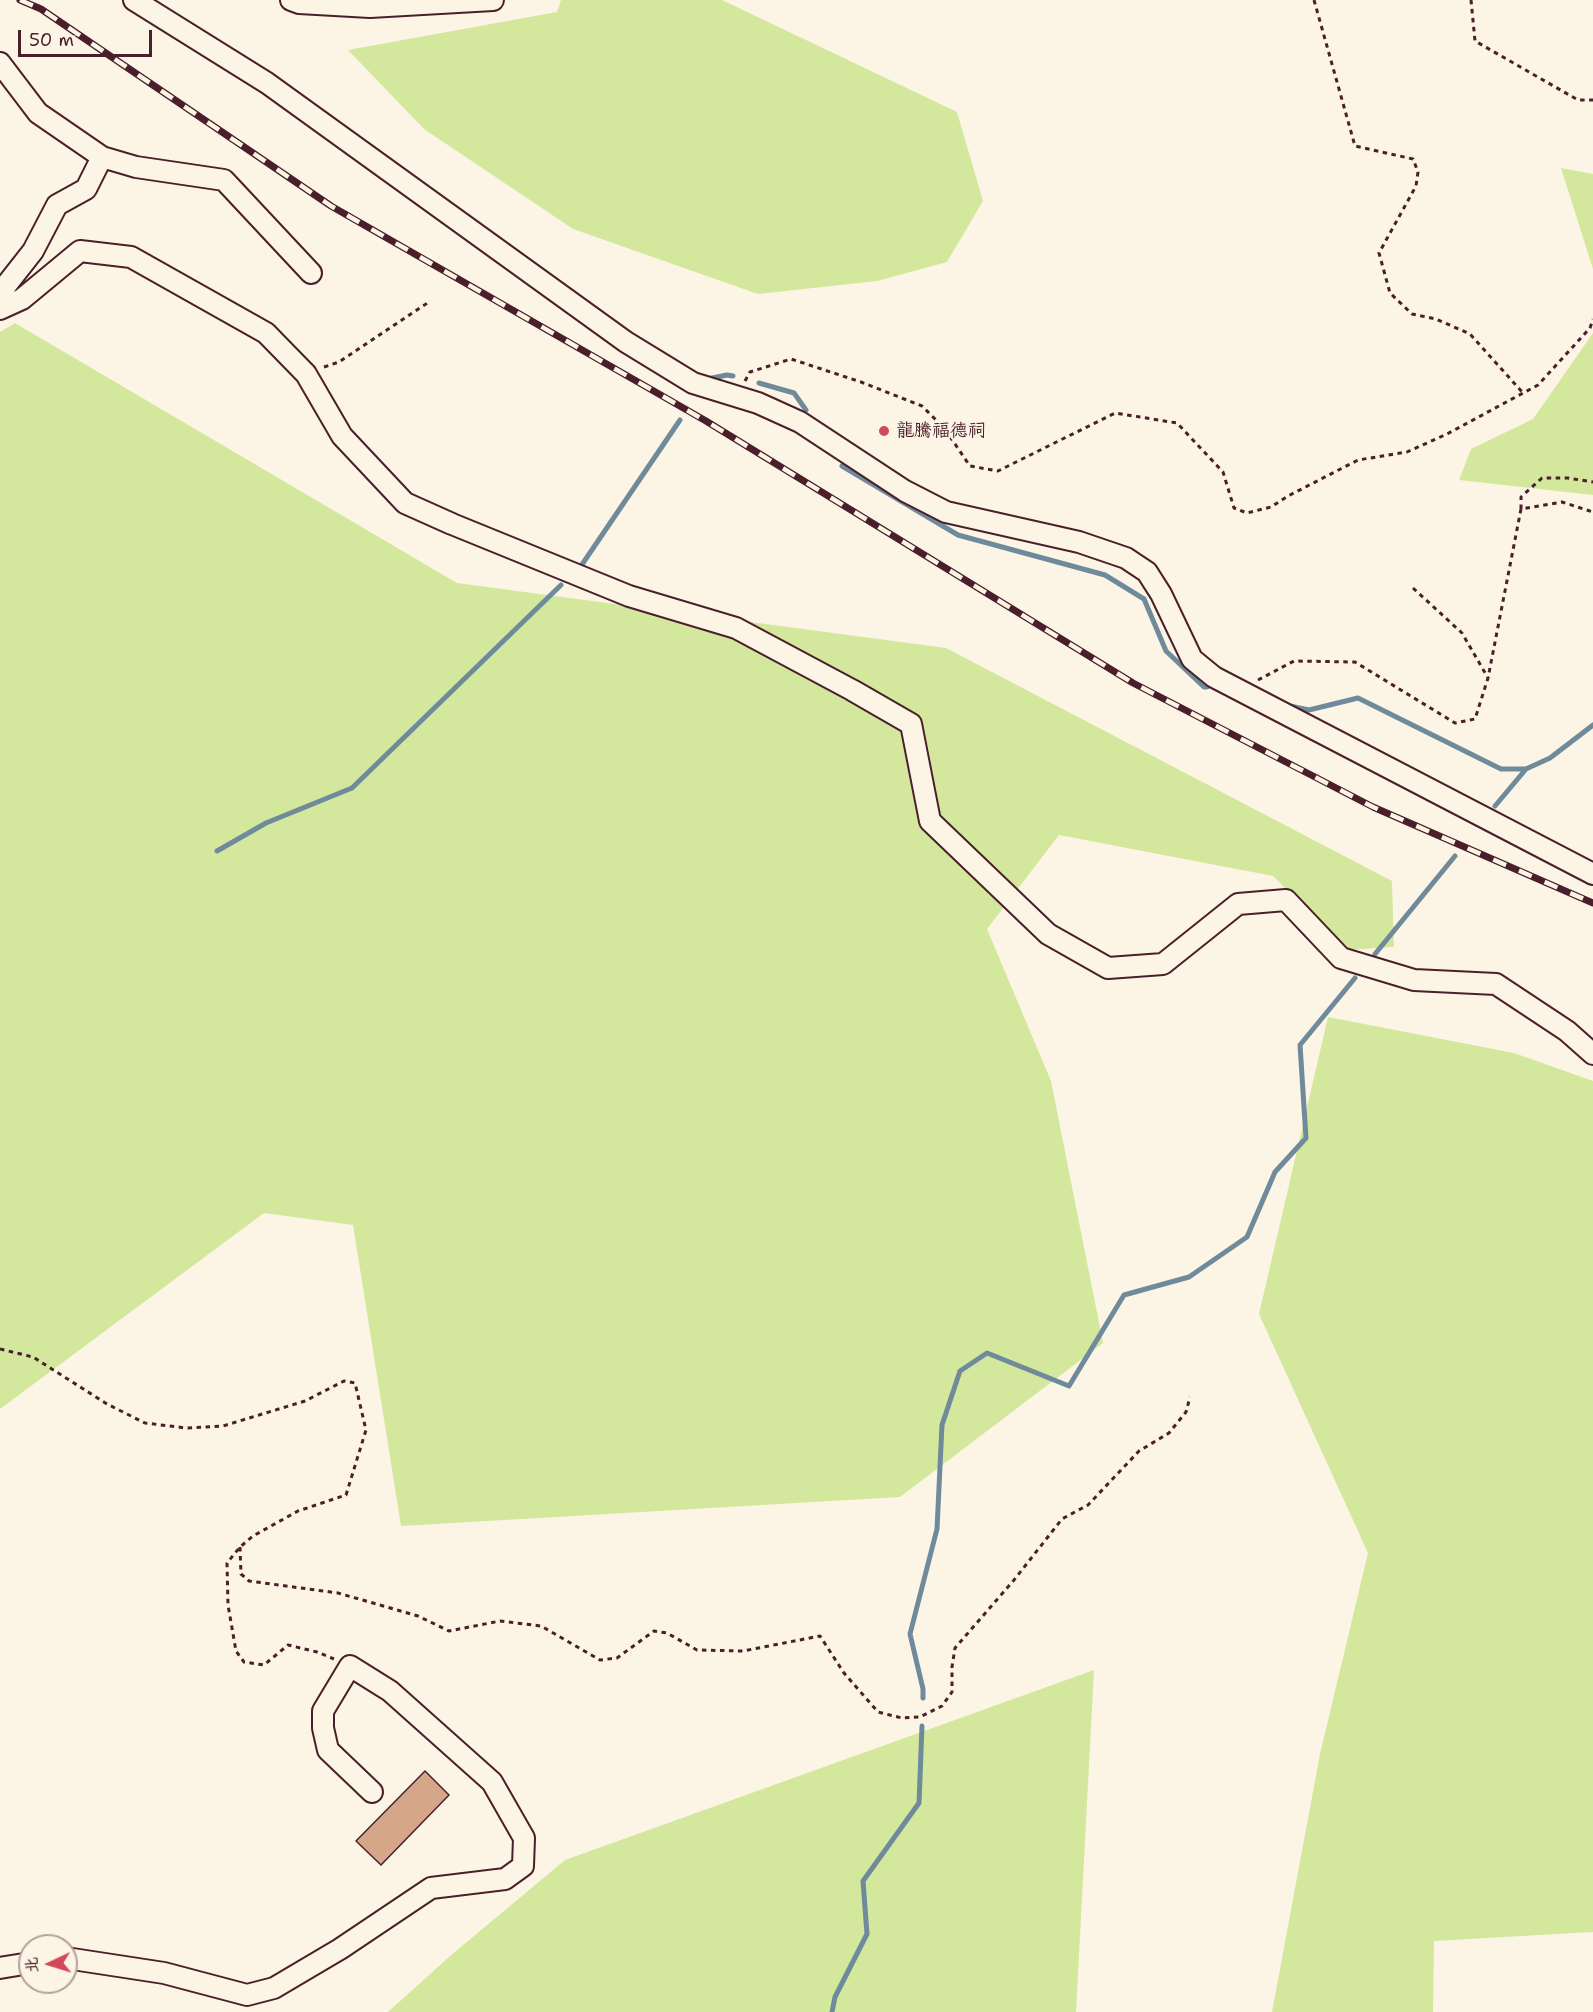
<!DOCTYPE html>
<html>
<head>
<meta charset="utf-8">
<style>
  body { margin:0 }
  #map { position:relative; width:1593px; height:2012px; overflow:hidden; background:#fcf5e5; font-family:"Shantell Sans","LXGW WenKai TC",sans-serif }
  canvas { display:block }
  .north { position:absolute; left:18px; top:1934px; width:60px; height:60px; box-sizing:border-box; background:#fcf5e5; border:2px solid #b59f9b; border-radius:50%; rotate:266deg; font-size:16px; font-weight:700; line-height:24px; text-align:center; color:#4a1f2b }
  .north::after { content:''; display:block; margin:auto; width:21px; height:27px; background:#d1495b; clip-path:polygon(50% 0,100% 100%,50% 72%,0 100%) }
  .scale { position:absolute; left:18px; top:30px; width:134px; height:27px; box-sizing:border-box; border:3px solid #4a1f2b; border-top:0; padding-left:8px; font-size:18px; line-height:21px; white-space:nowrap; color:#4a1f2b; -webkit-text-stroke:4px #fcf5e5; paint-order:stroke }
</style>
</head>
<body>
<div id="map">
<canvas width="1593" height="2012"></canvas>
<div class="north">北</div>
<div class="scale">50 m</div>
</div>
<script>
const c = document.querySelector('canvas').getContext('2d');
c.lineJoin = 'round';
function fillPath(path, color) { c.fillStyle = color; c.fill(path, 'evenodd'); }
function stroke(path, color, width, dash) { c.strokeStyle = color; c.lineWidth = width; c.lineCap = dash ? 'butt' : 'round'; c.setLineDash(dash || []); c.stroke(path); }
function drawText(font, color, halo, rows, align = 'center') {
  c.font = font + ' "Shantell Sans","LXGW WenKai TC",sans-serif'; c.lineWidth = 4.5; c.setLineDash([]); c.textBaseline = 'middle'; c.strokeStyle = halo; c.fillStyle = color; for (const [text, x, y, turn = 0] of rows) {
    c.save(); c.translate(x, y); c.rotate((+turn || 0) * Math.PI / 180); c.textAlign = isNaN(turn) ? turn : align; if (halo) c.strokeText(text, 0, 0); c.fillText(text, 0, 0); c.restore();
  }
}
const green = new Path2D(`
  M561 0H722L957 112 983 201 947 262 877 281 758 294 573 229 424 129 348 50 557 12Z
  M1561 168 1593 174V269Z
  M15 323 457 583 946 648 1392 881 1394 947 1347 950 1273 876 1059 835 987 929 1051 1081 1103 1343 900 1497 401 1526 353 1225 264 1213 0 1409V332Z
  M1593 333V495L1459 480 1471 449 1533 419Z
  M1328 1017 1514 1053 1593 1081V1932L1434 1941 1433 2012H1272L1320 1754 1368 1553 1259 1314Z
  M1094 1670 1076 2012H388L450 1956 565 1860Z`);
const stream = new Path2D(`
  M707 379 727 375 733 376
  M759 383 794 393 806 410
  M842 466 958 535 1105 575 1144 599 1166 651 1204 687H1207
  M581 566 680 420
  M1290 706 1309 710 1358 698 1501 769H1526L1550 758 1593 725
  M1495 806 1526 769
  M217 851 266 823 352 788 561 585
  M1375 954 1455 856
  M923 1698V1689L910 1634 937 1529 942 1425 960 1371 987 1353 1069 1386 1124 1295 1189 1277 1247 1237 1275 1172 1306 1138 1300 1045 1355 978
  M832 2012 835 1997 867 1934 863 1881 919 1803 922 1726`);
const building = new Path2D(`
  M425 1771 449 1795 381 1865 356 1841Z`);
const path = new Path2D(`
  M1314 0 1355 146 1413 159 1418 172 1416 186 1379 253 1390 293 1412 314 1436 319 1470 334 1523 393
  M1471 0 1475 41 1578 100H1593
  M324 367 339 362 429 302
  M745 381 750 372 791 359 861 382 922 406 944 428 970 466 998 471 1115 413 1177 423 1223 472 1234 508 1247 513 1271 507 1288 496 1358 460 1407 452 1447 434 1538 385 1590 328 1593 319
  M1521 509V497L1542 478H1568L1593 482
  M1413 588 1462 633 1488 678
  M1258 680 1294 661 1355 662 1455 723 1475 719 1488 678 1521 509 1562 502 1593 512
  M0 1349 33 1357 107 1404 145 1423 186 1428 223 1426 305 1401 344 1381 355 1383 366 1430 346 1495 298 1511 253 1536 240 1547 227 1563 228 1605 236 1651 244 1662 264 1665 288 1645 317 1652 334 1659
  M240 1547 241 1574 249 1581 338 1593 418 1616 449 1631 500 1621 541 1626 600 1660 617 1658 654 1631 667 1633 697 1650 743 1651 820 1636 844 1673 878 1712 902 1718 920 1717 942 1706 952 1692V1667L955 1648 1014 1580 1062 1519 1088 1505 1139 1451 1169 1433 1186 1412 1190 1397`);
const minor = new Path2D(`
  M134 0 267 83 626 342 693 383 758 403 800 422 905 491 946 512 1079 542 1126 558 1147 572 1161 594 1192 659 1214 677 1593 874
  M291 0 299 3 370 7 493 0
  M0 63 38 113 102 157
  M0 293 33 251 57 205 86 189 102 157 136 167 224 180 311 273
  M0 309 22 299 80 251 131 257 266 333 306 374 342 436 405 503 452 524 629 596 736 628 852 690 911 724 930 821 1048 934 1108 968 1163 964 1238 904 1286 900 1341 958 1414 980 1496 984 1567 1031 1593 1054
  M66 1958 164 1973 247 1995 274 1988 340 1949 431 1888 505 1879 523 1866 524 1838 492 1782 390 1691 350 1666 323 1711V1728L328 1750 372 1792
  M0 1968 30 1963`);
const rail = new Path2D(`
  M20 0 41 9 331 206 706 421 1133 683 1373 807 1593 903`);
const markers = [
  [884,431,6,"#d1495b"]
];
const poiNames = [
  ["龍騰福德祠",896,431]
];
fillPath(green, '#d4e89d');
stroke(stream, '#6f8b9b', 5);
fillPath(building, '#d6a688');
stroke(building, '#4a1f2b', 1.5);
stroke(minor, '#4a1f2b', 24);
stroke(path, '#4a1f2b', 3, [4.5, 4.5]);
stroke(minor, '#fcf5e5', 20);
stroke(rail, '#4a1f2b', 7);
stroke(rail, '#fcf5e5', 4.5, [14]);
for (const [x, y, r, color] of markers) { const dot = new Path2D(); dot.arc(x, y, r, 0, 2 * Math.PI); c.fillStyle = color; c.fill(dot); stroke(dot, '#fcf5e5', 2); }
drawText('18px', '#4a1f2b', '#fcf5e5', poiNames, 'left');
</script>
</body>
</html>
